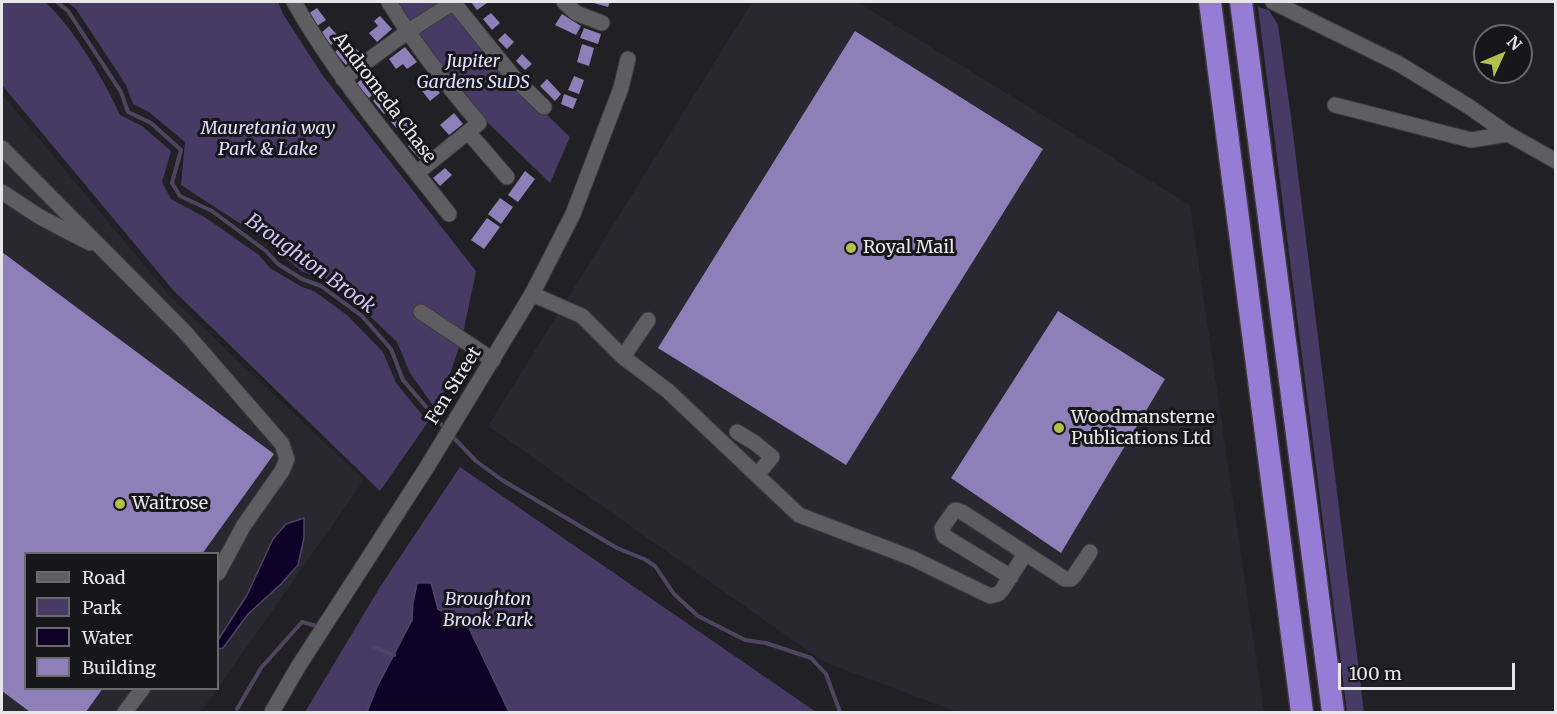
<!DOCTYPE html>
<html>
<head>
<meta charset="utf-8">
<style>
  body { margin:0 }
  #map { position:relative; width:1557px; height:714px; overflow:hidden; background:#212024; font-family:Merriweather,serif }
  canvas { display:block }
  .frame { position:absolute; inset:0; border:3px solid #e7e6e9; pointer-events:none }
  .legend { position:absolute; left:24px; top:552px; width:195px; height:138px; box-sizing:border-box; background:#17161a; border:2px solid #6a696d; margin:0; padding:8px 10px; list-style:none; font-size:18px; color:#e7e6e9 }
  .legend li { display:flex; align-items:center; gap:12px; height:30px }
  .legend b { width:30px; border:2px solid #6a696d }
  .north { position:absolute; left:1473px; top:24px; width:60px; height:60px; box-sizing:border-box; background:#17161a; border:2px solid #6a696d; border-radius:50%; rotate:46deg; font-size:16px; font-weight:700; line-height:24px; text-align:center; color:#e7e6e9 }
  .north::after { content:''; display:block; margin:auto; width:21px; height:27px; background:#b3c24b; clip-path:polygon(50% 0,100% 100%,50% 72%,0 100%) }
  .scale { position:absolute; left:1338px; top:663px; width:177px; height:27px; box-sizing:border-box; border:3px solid #e7e6e9; border-top:0; padding-left:8px; font-size:18px; line-height:21px; white-space:nowrap; color:#e7e6e9; -webkit-text-stroke:4px #17161a; paint-order:stroke }
</style>
</head>
<body>
<div id="map">
<canvas width="1557" height="714"></canvas>
<div class="frame"></div>
<ul class="legend">
<li><b style="height:8px;background:#5e5d62"></b>Road</li>
<li><b style="height:16px;background:#473a65"></b>Park</li>
<li><b style="height:16px;background:#0e0027"></b>Water</li>
<li><b style="height:16px;background:#8f7fb9"></b>Building</li>
</ul>
<div class="north">N</div>
<div class="scale">100 m</div>
</div>
<script>
const c = document.querySelector('canvas').getContext('2d');
c.lineJoin = 'round';
function fillPath(path, color) { c.fillStyle = color; c.fill(path, 'evenodd'); }
function stroke(path, color, width, dash) { c.strokeStyle = color; c.lineWidth = width; c.lineCap = dash ? 'butt' : 'round'; c.setLineDash(dash || []); c.stroke(path); }
function drawText(font, color, halo, rows, align = 'center') {
  c.font = font + ' Merriweather,serif'; c.lineWidth = 6; c.setLineDash([]); c.textBaseline = 'middle'; c.strokeStyle = halo; c.fillStyle = color; for (const [text, x, y, turn = 0] of rows) {
    c.save(); c.translate(x, y); c.rotate((+turn || 0) * Math.PI / 180); c.textAlign = isNaN(turn) ? turn : align; if (halo) c.strokeText(text, 0, 0); c.fillText(text, 0, 0); c.restore();
  }
}
const built = new Path2D(`
  M752 2H857L1190 205 1264 712H957L824 662 488 426Z
  M2 94 170 296 364 480 201 712H2ZM26 554H218V688H26Z`);
const green = new Path2D(`
  M2 2H45C72 26 105 81 120 115L142 126 171 151 162 182 171 199 206 218 259 255 270 268 302 287 314 291 347 315 383 352 396 383 428 422 380 491 173 290 2 85Z
  M67 2H278L283 14 323 76 476 271 462 339 437 411 410 373 397 342 370 316 326 281 301 271 264 239 181 185 185 142 149 112 133 104 126 85 76 9Z
  M394 2H450L544 112 570 137 550 183 484 119 480 120Z
  M1258 7 1269 10 1278 25 1291 117 1364 712H1347Z
  M460 467 816 712H305L380 587Z`);
const water = new Path2D(`
  M304 518V538L298 565 281 584 248 614 223 648 218 649V640L247 595 273 539 286 524Z
  M417 583H431L438 609 468 626 509 712H367L377 687 412 620 413 603Z`);
const stream = new Path2D(`
  M57 2 68 11 121 92 128 112 151 123 181 150 172 183 180 196 212 211 266 251 278 264 302 279 321 286 362 316 391 349 403 380 446 430
  M452 436 476 461 502 480 617 548 644 559 655 566 674 594 698 616 745 640 766 643 811 658 826 674 840 712
  M374 647 394 655
  M237 709 261 668 302 622 320 627`);
const building = new Path2D(`
  M471 2H486L487 3 477 10Z
  M590 2H610L608 7Z
  M317 8 326 20 317 26 308 14Z
  M491 13 500 23 492 30 483 19Z
  M562 14 581 26 576 35 555 25Z
  M380 16 392 29 377 42 369 33 378 26 374 21Z
  M329 26 340 38 331 45 321 33Z
  M584 28 601 34 598 44 580 38Z
  M855 31 1043 149 846 465 658 348Z
  M505 33 514 42 507 49 498 40Z
  M344 44 349 49 353 45 360 53 346 65 335 52Z
  M582 44 594 48 589 66 577 62Z
  M405 47 417 62 407 69 403 64 396 69 389 59Z
  M522 54 532 64 525 70 516 61Z
  M370 72 376 79 373 82 379 89 369 98 356 84Z
  M574 76 584 80 579 94 568 90Z
  M428 79 440 93 430 101 419 87Z
  M547 79 561 94 555 101 540 86Z
  M383 92 395 105 384 114 373 101Z
  M564 94 577 99 573 109 561 104Z
  M454 113 463 124 449 135 440 125Z
  M400 115 411 128 403 135 391 122Z
  M420 136 432 150 420 159 408 146Z
  M445 168 452 175 440 186 433 178Z
  M525 171 535 179 518 202 508 195Z
  M500 198 513 207 501 224 488 214Z
  M487 218 500 227 484 249 471 240Z
  M2 252 274 454 202 554H26V688H103L86 712H30L2 691Z
  M1058 311 1165 379 1061 553 951 478Z`);
const minor = new Path2D(`
  M294 2C337 78 395 145 449 214
  M389 2C415 45 446 84 479 123L417 173
  M453 2 516 80 544 107
  M564 2 576 13 602 23
  M1273 2 1399 64 1468 106 1508 134 1556 161
  M343 79 407 32 454 2
  M1335 105 1471 140 1508 134
  M468 132 507 177
  M2 148 184 331 282 444 287 459 282 471 244 525 218 573
  M2 192 40 217 90 243
  M532 294 582 316 623 357 668 391 799 515 912 558 990 596 998 594 1002 590 1025 554
  M421 312 493 360
  M623 357 648 320
  M737 432 755 443 772 457 757 475
  M1011 577 944 536 942 528 954 511 956 510 962 512 1065 579H1071L1074 576 1090 552
  M125 712 143 688
  M272 712 298 667 427 467 532 294 573 214 621 88 628 59`);
const highway = new Path2D(`
  M1210 2 1302 712
  M1241 2 1333 712`);
const markers = [
  [851,248,6,"#b3c24b"],
  [1059,428,6,"#b3c24b"],
  [120,504,6,"#b3c24b"]
];
const parkNames = [
  ["Jupiter",473,62],
  ["Gardens SuDS",473,83],
  ["Mauretania way",268,129],
  ["Park & Lake",268,150],
  ["Broughton",488,600],
  ["Brook Park",488,621]
];
const streetNames = [
  ["Andromeda Chase",384,98,53],
  ["Fen Street",454,386,-58]
];
const poiNames = [
  ["Royal Mail",863,248],
  ["Woodmansterne",1071,418],
  ["Publications Ltd",1071,439],
  ["Waitrose",132,504]
];
const waterNames = [
  ["Broughton Brook",310,264,36]
];
fillPath(built, '#292730');
fillPath(green, '#473a65');
fillPath(water, '#0e0027');
stroke(water, '#4f4561', 1.5);
stroke(stream, '#4f4561', 4);
fillPath(building, '#8f7fb9');
stroke(minor, '#3b3a3d', 17);
stroke(highway, '#3b3a3d', 25);
stroke(minor, '#5e5d62', 15);
stroke(highway, '#967cd5', 22);
for (const [x, y, r, color] of markers) { const dot = new Path2D(); dot.arc(x, y, r, 0, 2 * Math.PI); c.fillStyle = color; c.fill(dot); stroke(dot, '#17161a', 2); }
drawText('italic 18px', '#e5ddff', '#17161a', parkNames);
drawText('18px', '#e7e6e9', '#17161a', streetNames);
drawText('18px', '#e7e6e9', '#17161a', poiNames, 'left');
drawText('italic 20px', '#cec1f3', '#17161a', waterNames);
</script>
</body>
</html>
